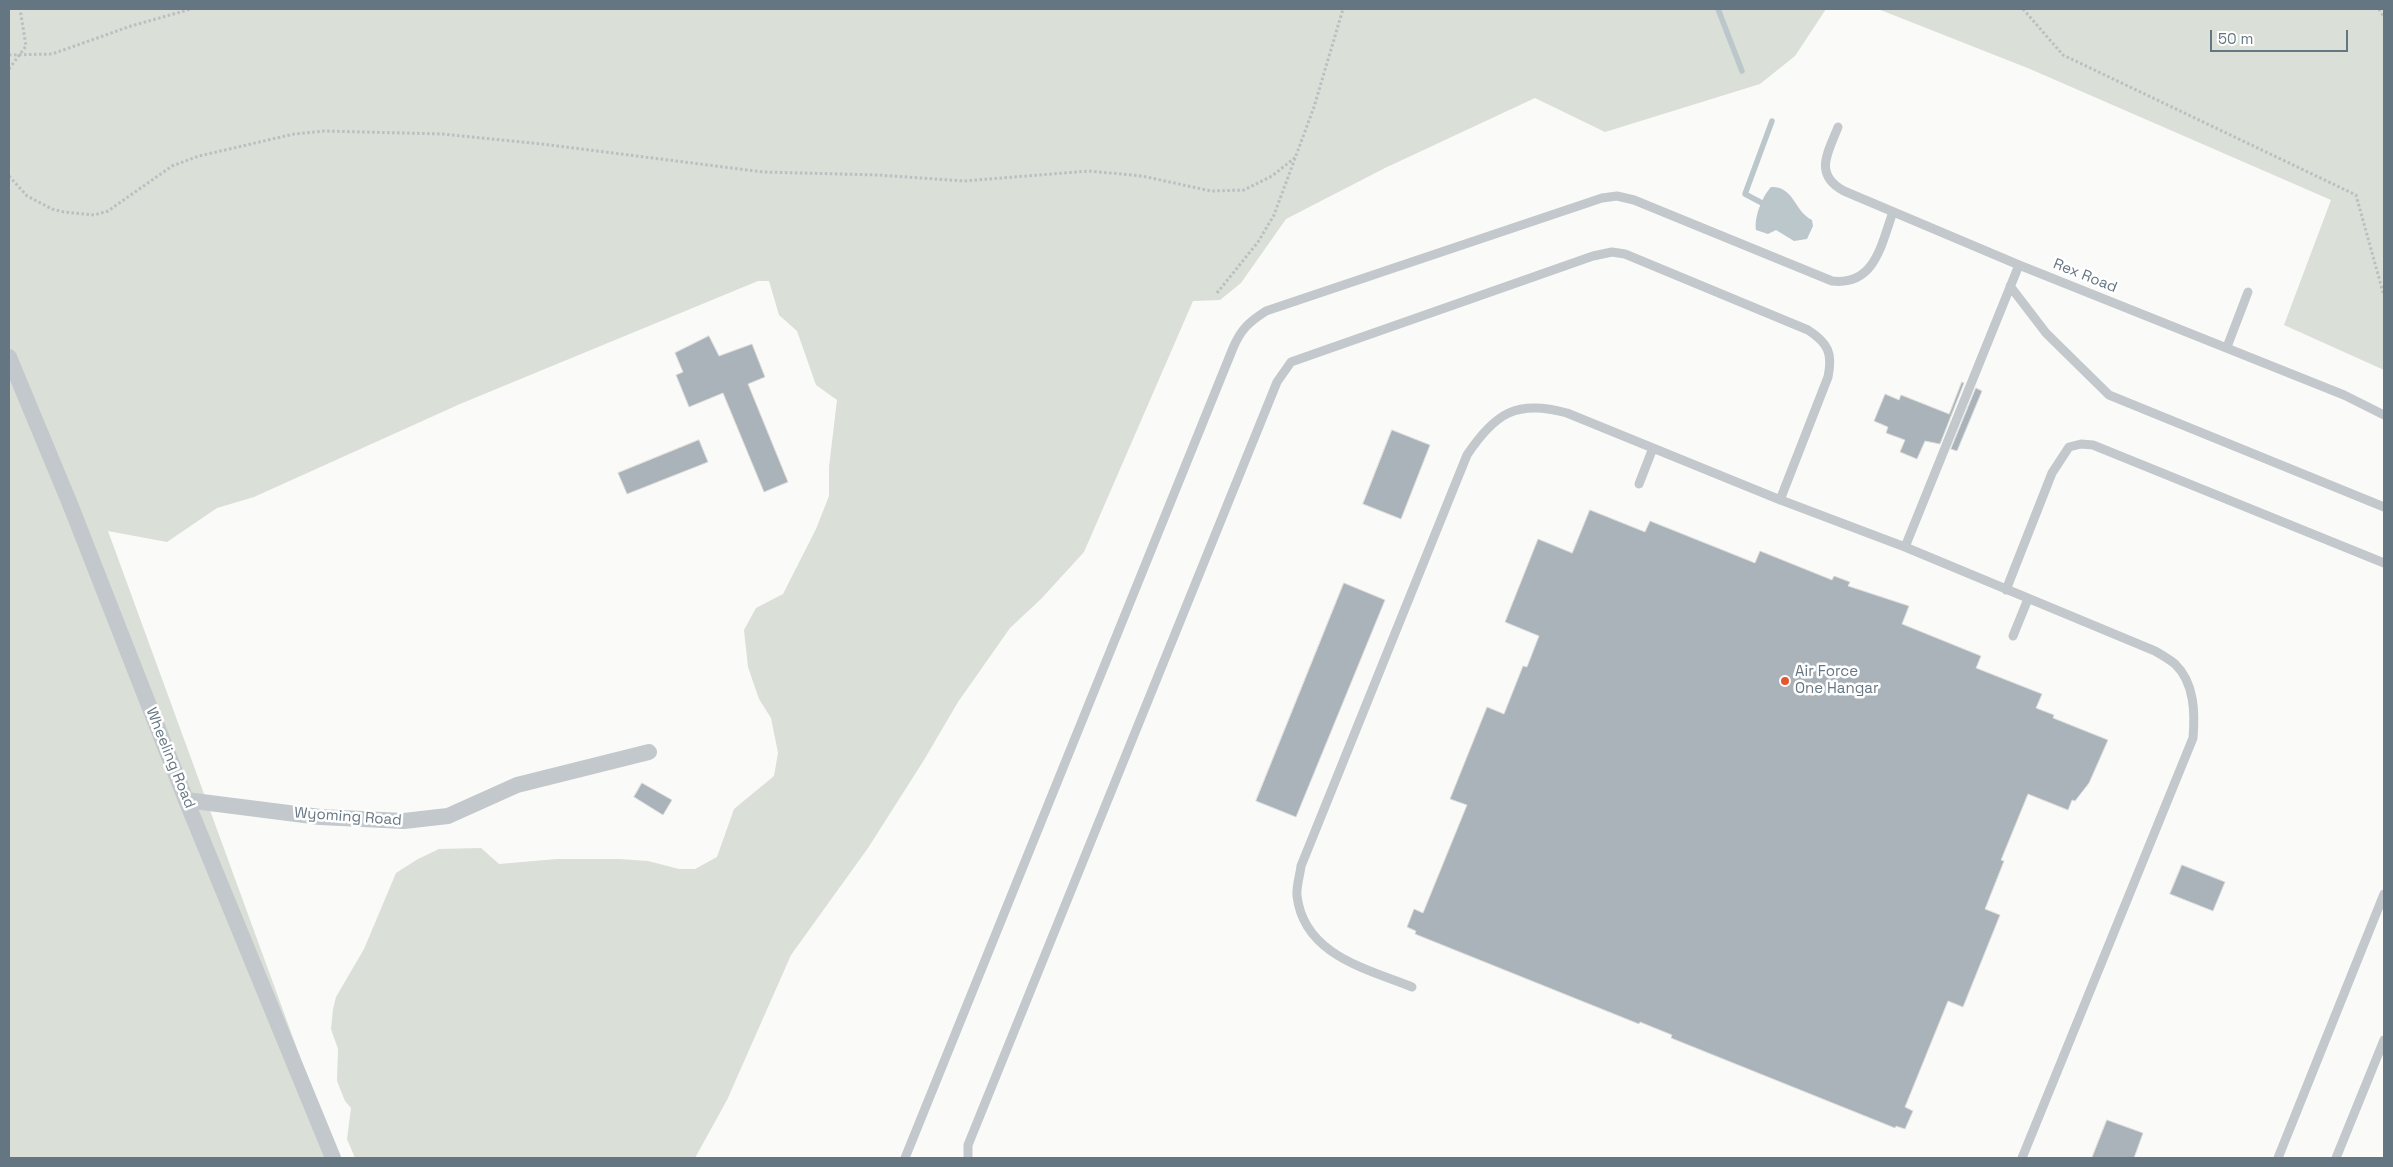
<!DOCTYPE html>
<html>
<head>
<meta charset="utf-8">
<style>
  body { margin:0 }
  #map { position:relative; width:2393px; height:1167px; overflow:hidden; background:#fafaf8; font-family:"Space Grotesk",sans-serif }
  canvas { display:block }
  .frame { position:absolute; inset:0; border:10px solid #657683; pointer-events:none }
  .scale { position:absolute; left:2210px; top:30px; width:138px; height:22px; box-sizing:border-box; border:2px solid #657683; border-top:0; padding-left:6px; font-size:15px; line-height:18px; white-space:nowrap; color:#657683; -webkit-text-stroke:4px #fff; paint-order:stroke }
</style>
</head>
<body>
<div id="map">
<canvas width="2393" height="1167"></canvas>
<div class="frame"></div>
<div class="scale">50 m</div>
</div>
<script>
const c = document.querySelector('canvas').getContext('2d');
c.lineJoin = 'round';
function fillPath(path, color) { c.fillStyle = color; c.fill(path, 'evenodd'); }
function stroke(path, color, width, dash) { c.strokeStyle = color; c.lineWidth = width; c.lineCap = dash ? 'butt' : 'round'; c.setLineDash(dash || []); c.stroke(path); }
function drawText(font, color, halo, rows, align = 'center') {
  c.font = font + ' "Space Grotesk",sans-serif'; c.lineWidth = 5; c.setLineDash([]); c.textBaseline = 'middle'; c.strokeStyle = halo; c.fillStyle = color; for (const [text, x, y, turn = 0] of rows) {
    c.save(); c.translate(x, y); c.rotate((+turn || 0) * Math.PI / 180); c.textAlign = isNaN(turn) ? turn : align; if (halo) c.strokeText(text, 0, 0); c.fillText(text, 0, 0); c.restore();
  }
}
const green = new Path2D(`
  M9 9H1826L1795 56 1760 84 1605 132 1535 98 1385 168 1286 219 1241 283 1220 300 1193 301 1084 552 1041 599 1010 628 958 702 924 760 868 848 791 955 727 1100 695 1158H355L347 1139 351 1108 345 1101 337 1081 338 1049 331 1029 333 1009 336 997 364 949 396 873 418 859 439 849 481 848 499 864 557 859H619L648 861 679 869H695L717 857 734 809 774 776 778 753 771 718 759 699 748 667 744 630 756 608 783 594 816 529 829 496V467L837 400 816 385 797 331 779 315 769 281H758L460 404 254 497 217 508 167 542 108 531 337 1158H9Z
  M1878 9H2384V370L2284 325 2331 200 2030 69Z`);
const water = new Path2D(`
  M1771 187C1794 186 1794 211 1812 220L1813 226 1807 239 1794 241 1776 230 1768 234 1756 230C1754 217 1762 197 1771 187Z`);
const stream = new Path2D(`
  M1718 9 1742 71
  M1762 203 1745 194 1772 121`);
const building = new Path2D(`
  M709 336 719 356 752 344 765 377 748 384 788 482 764 492 723 393 689 407 676 375 683 372 675 353Z
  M1962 382 1964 383 1940 444 1925 441 1917 459 1900 452 1905 440 1886 433 1888 427 1874 421 1885 394 1899 400 1901 395 1949 414Z
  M1976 388 1982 391 1957 451 1951 449Z
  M1392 430 1430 445 1401 519 1363 504Z
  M699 440 708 462 627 494 618 473Z
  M1590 510 1645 532 1650 521 1755 563 1760 551 1832 580 1834 576 1850 582 1848 586 1909 606 1902 624 1981 656 1976 668 2042 694 2036 708 2054 715 2053 718 2108 740 2089 783 2075 801 2072 800 2068 810 2028 794 2001 860 2004 861 1985 909 2000 915 1963 1007 1948 1001 1905 1107 1913 1111 1905 1129 1896 1126 1895 1128 1671 1038 1672 1035 1640 1022 1639 1024 1415 934 1416 931 1407 927 1414 909 1423 913 1467 805 1450 799 1487 707 1504 714 1523 666 1527 667 1539 636 1505 622 1538 539 1572 553Z
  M1344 583 1385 600 1296 817 1256 801Z
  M642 783 672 800 663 815 634 797Z
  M2182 865 2225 882 2213 911 2170 894Z
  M2107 1120 2143 1133 2134 1158H2092Z`);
const path = new Path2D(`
  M2023 9 2063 55 2356 195 2384 296
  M2379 9 2384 17
  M9 55 52 54 131 26 191 9
  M9 69 26 46 20 9
  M9 176 27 196 52 209 64 212 94 215 108 211 172 166 199 156 294 134 324 131 443 134 542 144 763 172 878 175 964 181 1089 171 1142 176 1211 191 1244 190 1272 176 1297 156
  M1217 293 1258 242 1274 215 1314 107 1343 9`);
const service = new Path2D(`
  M1838 127C1828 153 1813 174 1844 191L2019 265 2344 395 2384 415
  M2010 286 2046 333 2109 395 2384 507
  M2227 347 2248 292
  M1639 484 1653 448
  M1905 547 2019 265
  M2006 590 2052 473 2069 447 2081 444 2093 445 2384 563
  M2013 636 2028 599
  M1412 987C1367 969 1304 955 1297 896 1296 887 1300 875 1301 866L1467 455C1495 413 1517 399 1567 413L1778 499 1905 547 2155 651C2162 655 2169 659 2175 664 2195 683 2195 714 2193 738L2022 1158
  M905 1158 1233 348C1241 329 1249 322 1266 311L1602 198 1617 196 1634 200 1832 281C1875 286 1881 245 1893 212
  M968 1158V1145L1277 382 1291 362 1593 256 1612 252 1625 254 1808 330C1828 343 1833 353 1828 377L1780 500
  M2278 1158 2384 894
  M2336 1158 2384 1040`);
const minor = new Path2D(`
  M9 357 70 504 186 800 333 1158
  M186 800 320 817 404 821 448 816 517 785 649 752`);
const markers = [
  [1785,681,5,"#e4572e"]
];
const streetNames = [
  ["Rex Road",2085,276,22],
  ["Wheeling Road",170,758,68],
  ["Wyoming Road",348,817,4]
];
const poiNames = [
  ["Air Force",1795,672],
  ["One Hangar",1795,689]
];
fillPath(green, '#dadfd7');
fillPath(water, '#bbc7cb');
stroke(stream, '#bbc7cb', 5.5);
fillPath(building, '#aab3b9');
stroke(building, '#dcdcda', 1);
stroke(path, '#bbbfc2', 3, [2.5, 2.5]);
stroke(service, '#c3c8cc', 9);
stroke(minor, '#c3c8cc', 16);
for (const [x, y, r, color] of markers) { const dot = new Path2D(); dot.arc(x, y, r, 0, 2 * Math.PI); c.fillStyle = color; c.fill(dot); stroke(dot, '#fff', 2); }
drawText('15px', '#657683', '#fff', streetNames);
drawText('15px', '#657683', '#fff', poiNames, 'left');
</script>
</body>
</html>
